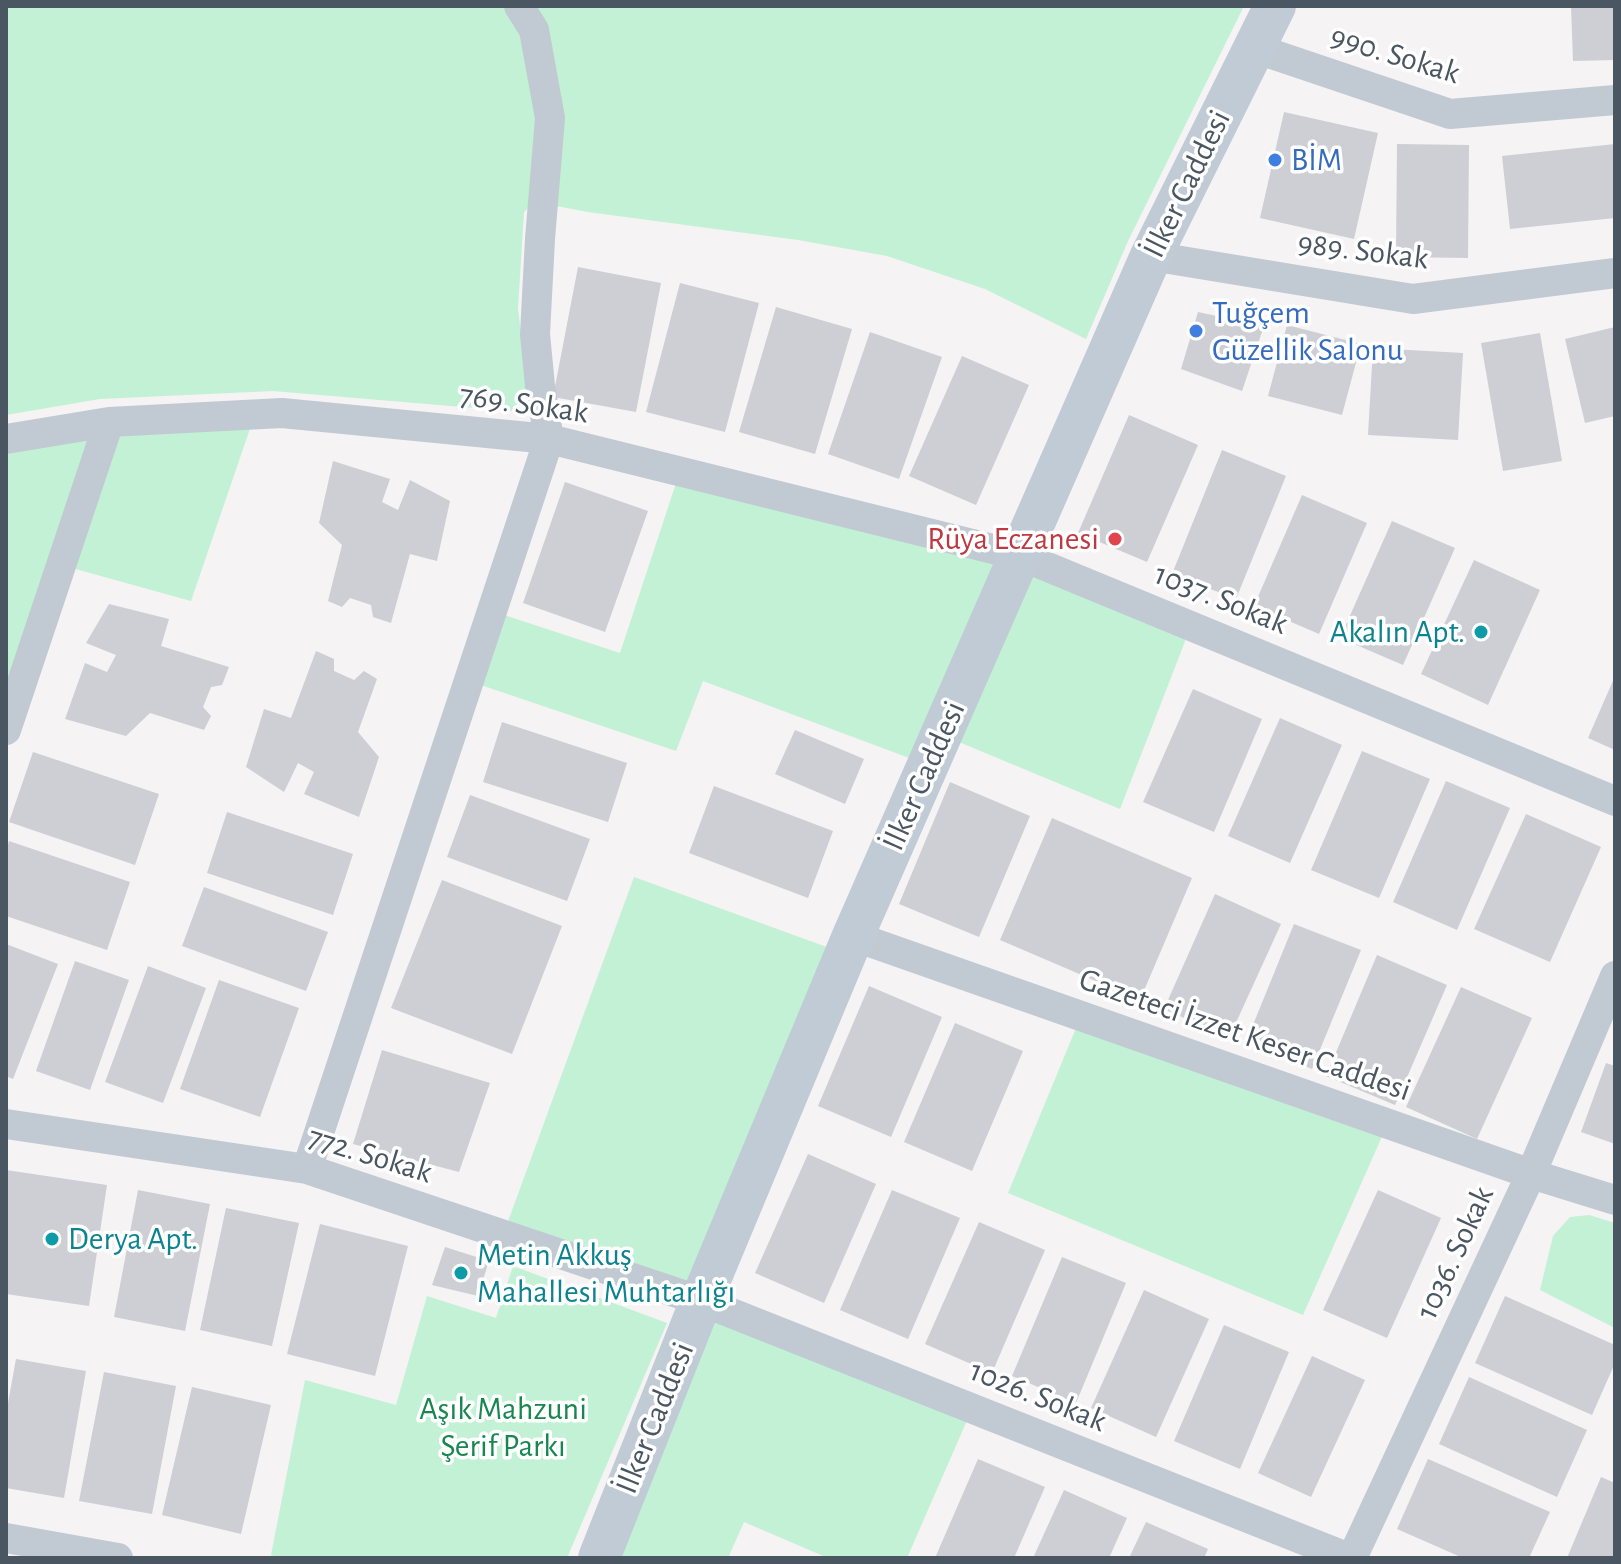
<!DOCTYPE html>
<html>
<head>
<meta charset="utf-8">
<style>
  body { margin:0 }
  #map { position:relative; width:1621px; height:1564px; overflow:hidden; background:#f5f3f3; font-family:"Alegreya Sans",sans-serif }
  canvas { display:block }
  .frame { position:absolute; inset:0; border:8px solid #4a5661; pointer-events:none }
</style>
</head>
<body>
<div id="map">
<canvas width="1621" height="1564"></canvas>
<div class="frame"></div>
</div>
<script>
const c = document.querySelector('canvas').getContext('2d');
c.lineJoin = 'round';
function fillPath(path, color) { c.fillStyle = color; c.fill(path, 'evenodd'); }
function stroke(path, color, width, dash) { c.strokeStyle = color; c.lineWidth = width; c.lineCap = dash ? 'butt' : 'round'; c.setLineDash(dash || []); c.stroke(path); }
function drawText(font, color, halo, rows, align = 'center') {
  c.font = font + ' "Alegreya Sans",sans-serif'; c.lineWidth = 7; c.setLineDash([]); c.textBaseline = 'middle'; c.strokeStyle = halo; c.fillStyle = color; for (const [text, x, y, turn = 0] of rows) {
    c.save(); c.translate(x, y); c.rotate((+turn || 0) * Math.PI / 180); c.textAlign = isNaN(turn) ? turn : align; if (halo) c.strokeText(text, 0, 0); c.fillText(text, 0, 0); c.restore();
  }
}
const green = new Path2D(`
  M6 6H1244L1128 241 1086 339 985 289 887 256 798 240 588 212 535 202 524 212 518 308 524 360 533 413 273 391 100 399 6 415Z
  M255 414 191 601 61 565 21 685 6 680V439Z
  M680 471 1021 556 1191 626 1120 809 942 735 928 765 703 681 676 751 469 681 492 611 620 653Z
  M634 877 846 954 702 1301 972 1409 907 1558H828L744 1522 728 1558H599L701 1302 503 1235Z
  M1081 1016 1388 1123 1303 1315 1008 1193Z
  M1589 1215 1615 1223V1328L1540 1290 1553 1236 1570 1217Z
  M513 1266 667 1323 567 1558H279L271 1555 305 1380 396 1405 427 1296 496 1318Z`);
const building = new Path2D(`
  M1571 6H1615V60L1573 61Z
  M1284 112 1378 133 1354 239 1260 218Z
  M1397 144 1469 145 1468 258 1396 257Z
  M1615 144V218L1510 229 1502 156Z
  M578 267 661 283 636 412 553 397Z
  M680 283 759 303 725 432 646 412Z
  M776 307 852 329 815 454 739 432Z
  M1198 312 1264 326 1242 391 1181 369Z
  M1287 325 1361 344 1342 415 1268 396Z
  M1615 327V416L1585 423 1565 339Z
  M870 332 942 357 899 479 828 454Z
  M1540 333 1562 461 1503 471 1481 343Z
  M1373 348 1463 353 1458 440 1368 435Z
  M962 356 1029 385 976 505 909 476Z
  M1129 415 1198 445 1147 562 1078 533Z
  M1222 450 1286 476 1236 599 1172 574Z
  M333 461 390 479 382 502 398 510 410 480 450 501 437 561 410 554 391 623 373 617 371 605 350 598 342 607 328 601 342 545 319 523Z
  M565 482 648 511 605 632 523 603Z
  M1302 495 1367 523 1319 634 1254 606Z
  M1392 521 1455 548 1403 665 1340 638Z
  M1474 560 1540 590 1488 705 1421 674Z
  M109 604 169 619 161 646 229 667 222 685 211 687 203 707 211 716 204 730 150 713 126 736 65 719 85 663 107 672 116 655 86 643Z
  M316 651 334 659V671L354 680 364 671 377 679 358 732 379 757 359 817 304 794 314 772 298 763 284 792 246 767 264 709 291 718Z
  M1615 676V750L1588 738Z
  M1193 689 1262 719 1214 832 1143 802Z
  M1280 718 1342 745 1290 863 1228 836Z
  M502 722 627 763 608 822 483 782Z
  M795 730 864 759 845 804 775 774Z
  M1362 751 1430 779 1379 898 1311 870Z
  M33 752 159 794 135 865 9 822Z
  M1446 781 1510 808 1457 930 1393 902Z
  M950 782 1030 816 979 937 899 904Z
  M714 786 833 831 808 898 689 853Z
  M470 795 590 839 567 901 447 857Z
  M227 812 353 854 333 915 207 873Z
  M1526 814 1601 847 1550 962 1474 929Z
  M1052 818 1192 878 1140 1000 1000 940Z
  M9 841 130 882 107 950 6 916V852Z
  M442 880 562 926 512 1054 391 1008Z
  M204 887 328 932 306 991 182 946Z
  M1215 894 1281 924 1229 1038 1164 1009Z
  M1294 924 1361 950 1312 1069 1246 1042Z
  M6 944 58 964 13 1079 6 1076Z
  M1377 955 1447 985 1395 1105 1326 1076Z
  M75 961 129 980 90 1090 36 1071Z
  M148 966 206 988 163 1103 105 1082Z
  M219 980 299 1008 260 1117 180 1089Z
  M869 986 942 1017 891 1137 818 1106Z
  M1461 987 1532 1018 1477 1139 1406 1107Z
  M955 1023 1023 1051 972 1171 904 1142Z
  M382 1050 490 1083 459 1172 353 1144Z
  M1606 1063 1615 1066V1144L1581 1132Z
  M808 1154 876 1184 824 1303 755 1273Z
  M6 1170 107 1185 89 1306 6 1294Z
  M138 1190 210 1204 185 1331 114 1317Z
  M892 1190 960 1218 908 1339 840 1310Z
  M1378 1190 1441 1218 1387 1338 1323 1310Z
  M226 1208 299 1223 272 1346 200 1330Z
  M979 1222 1045 1250 992 1373 925 1344Z
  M320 1224 408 1246 375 1376 287 1354Z
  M445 1247 489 1261 478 1296 432 1285Z
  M1062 1257 1126 1283 1076 1403 1012 1376Z
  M1144 1290 1209 1319 1156 1437 1091 1408Z
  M1505 1296 1615 1345V1363L1592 1415 1475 1363Z
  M1224 1325 1289 1352 1240 1469 1174 1441Z
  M1312 1356 1365 1380 1311 1497 1258 1473Z
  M16 1359 86 1371 64 1498 6 1488V1414Z
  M104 1372 176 1386 152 1514 79 1501Z
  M1469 1377 1587 1430 1557 1497 1439 1444Z
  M192 1387 271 1405 241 1534 162 1515Z
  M978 1459 1045 1487 1014 1558H935Z
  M1428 1459 1550 1512 1529 1558H1463L1397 1529Z
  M1601 1477 1615 1483V1558H1567Z
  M1064 1490 1127 1518 1109 1558H1033Z
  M1146 1522 1208 1549 1204 1558H1129Z`);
const street = new Path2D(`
  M1254 48 1450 114 1615 100
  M1151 256 1413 299 1615 273
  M6 439 109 422 282 413 549 439 1021 556 1615 801
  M6 730 109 422
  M853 936 1531 1174 1615 1200
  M6 1124 307 1169 701 1301 1349 1558
  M307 1169 549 439 540 386 535 334 540 239 550 118 534 30 519 6
  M6 1538 118 1558
  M1352 1558 1531 1174 1615 976`);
const secondary = new Path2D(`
  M599 1558 701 1301 853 936 1151 256 1275 6`);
const markers = [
  [1275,160,8,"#3f7fe0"],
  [1196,331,8,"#3f7fe0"],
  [1115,539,8,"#e0444e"],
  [1481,632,8,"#0f9aa8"],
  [52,1239,8,"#0f9aa8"],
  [461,1273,8,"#0f9aa8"]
];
const streetNames = [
  ["990. Sokak",1395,55,17],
  ["İlker Caddesi",1187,184,-64],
  ["989. Sokak",1363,251,7],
  ["769. Sokak",524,404,8],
  ["1037. Sokak",1221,599,22],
  ["İlker Caddesi",924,776,-66],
  ["Gazeteci İzzet Keser Caddesi",1245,1035,19],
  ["772. Sokak",370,1155,17],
  ["1036. Sokak",1455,1253,-65],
  ["1026. Sokak",1038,1396,22],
  ["İlker Caddesi",655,1418,-68]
];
const shopNames = [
  ["BİM",1291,160],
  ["Tuğçem",1212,313],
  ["Güzellik Salonu",1212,350]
];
const healthNames = [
  ["Rüya Eczanesi",1099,539]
];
const cultureNames = [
  ["Akalın Apt.",1465,632,"right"],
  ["Derya Apt.",68,1239],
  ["Metin Akkuş",477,1255],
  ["Mahallesi Muhtarlığı",477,1292]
];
const parkNames = [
  ["Aşık Mahzuni",503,1409],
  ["Şerif Parkı",503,1446]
];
fillPath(green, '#c3f1d5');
fillPath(building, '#cdcfd5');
stroke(street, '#c1cad2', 30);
stroke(secondary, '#c1cbd6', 42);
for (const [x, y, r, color] of markers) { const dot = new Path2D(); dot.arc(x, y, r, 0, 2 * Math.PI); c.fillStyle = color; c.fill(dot); stroke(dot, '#fff', 3); }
drawText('32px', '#4a5661', '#fff', streetNames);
drawText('32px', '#366cbe', '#fff', shopNames, 'left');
drawText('32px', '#be3a42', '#fff', healthNames, 'right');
drawText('32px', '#0d838f', '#fff', cultureNames, 'left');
drawText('32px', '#17864f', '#fff', parkNames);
</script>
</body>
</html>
